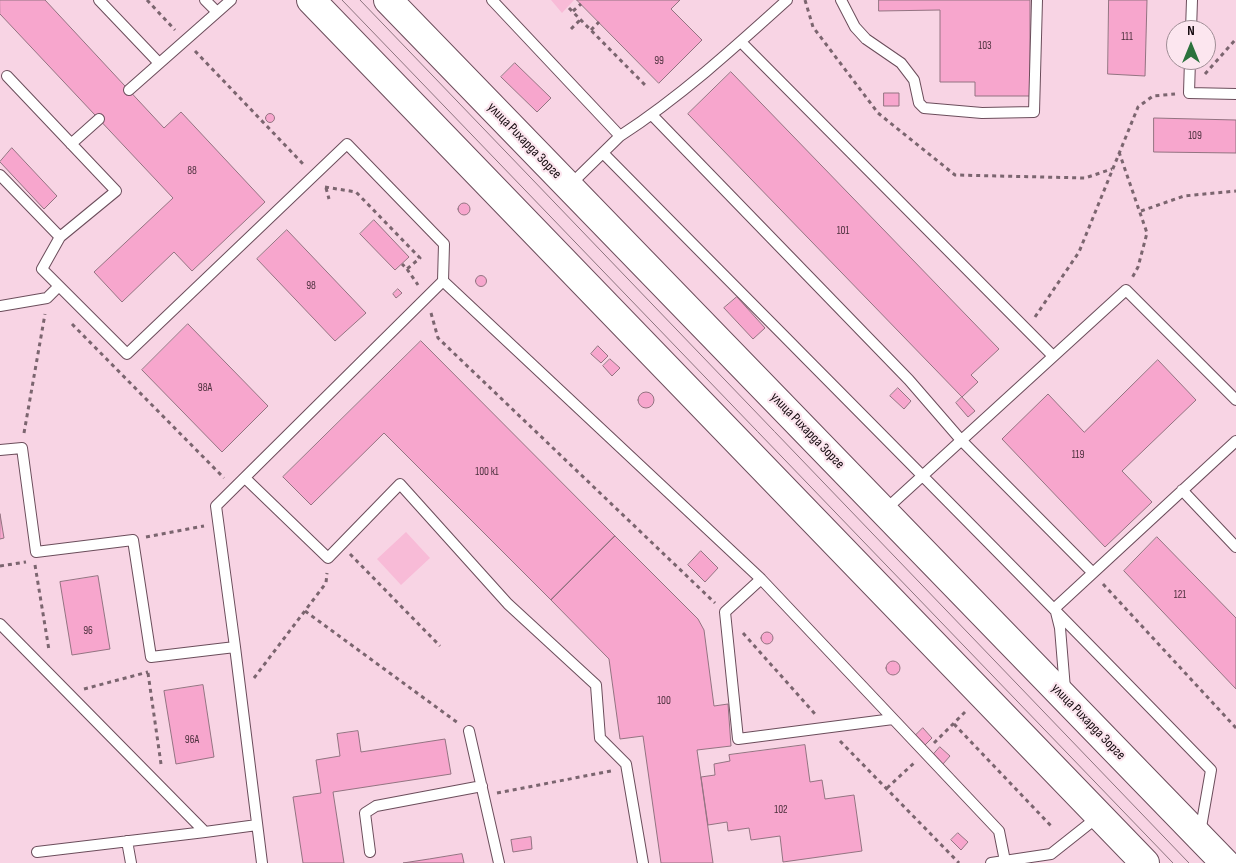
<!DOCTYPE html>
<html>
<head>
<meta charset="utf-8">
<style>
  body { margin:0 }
  #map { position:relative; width:1236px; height:863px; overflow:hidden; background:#f8d4e4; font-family:"Sofia Sans Condensed",sans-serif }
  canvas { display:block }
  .north { position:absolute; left:1166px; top:20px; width:50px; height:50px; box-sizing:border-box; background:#fce6ef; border:1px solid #9f8d95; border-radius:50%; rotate:0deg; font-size:14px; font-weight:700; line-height:20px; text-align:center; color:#13080d }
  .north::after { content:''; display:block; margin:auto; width:18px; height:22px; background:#2c723d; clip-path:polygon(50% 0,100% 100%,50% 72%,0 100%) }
</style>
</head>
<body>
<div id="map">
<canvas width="1236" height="863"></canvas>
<div class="north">N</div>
</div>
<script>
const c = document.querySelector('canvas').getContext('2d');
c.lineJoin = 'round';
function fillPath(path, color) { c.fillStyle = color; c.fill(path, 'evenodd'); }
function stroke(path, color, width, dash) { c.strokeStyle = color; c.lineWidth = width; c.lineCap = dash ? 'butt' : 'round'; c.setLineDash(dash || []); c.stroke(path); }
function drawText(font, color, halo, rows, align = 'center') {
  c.font = font + ' "Sofia Sans Condensed",sans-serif'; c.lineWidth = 4.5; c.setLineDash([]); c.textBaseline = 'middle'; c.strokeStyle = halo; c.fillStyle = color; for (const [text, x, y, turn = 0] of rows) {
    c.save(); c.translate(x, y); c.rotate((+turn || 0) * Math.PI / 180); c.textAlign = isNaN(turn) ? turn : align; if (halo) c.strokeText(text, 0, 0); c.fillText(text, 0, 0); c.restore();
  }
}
const green = new Path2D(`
  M551 0H574L562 13Z
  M406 532 430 558 401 585 377 559Z`);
const building = new Path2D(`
  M0 0H45L164 128 181 112 265 202 192 271 174 252 122 302 94 272 173 198 0 14Z
  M577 0H680L671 9 702 40 659 83Z
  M879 0H1030V96H975V82H940V10L879 11Z
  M1109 0H1147L1145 76 1108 74Z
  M515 63 551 98 537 112 501 77Z
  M731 72 999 349 971 375 978 382 962 397 688 114Z
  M884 93H899V106H884Z
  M265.5 118a4.5 4.5 0 1 1 9 0a4.5 4.5 0 1 1-9 0Z
  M1154 118 1236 120V153L1154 152Z
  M12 148 57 196 44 209 0 162Z
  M458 209a6 6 0 1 1 12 0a6 6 0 1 1-12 0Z
  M374 220 409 257 395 270 360 234Z
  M287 230 366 313 335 341 257 259Z
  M475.5 281a5.5 5.5 0 1 1 11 0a5.5 5.5 0 1 1-11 0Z
  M398 289 402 293 396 298 393 294Z
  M737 297 765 328 753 339 724 308Z
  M188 324 268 406 222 452 142 370Z
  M421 341 615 536 551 600 384 433 311 505 283 477Z
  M598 346 608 356 601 363 591 354Z
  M610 359 620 368 612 376 603 366Z
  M1158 360 1196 400 1122 471 1152 502 1105 547 1002 439 1048 394 1084 432Z
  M898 388 911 401 904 409 890 396Z
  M638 400a8 8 0 1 1 16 0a8 8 0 1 1-16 0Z
  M962 397 975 411 968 417 956 403Z
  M0 514 4 538 0 539Z
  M615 536 698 619 704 630 714 706 728 704 731 746 697 750 713 863H661L643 736 620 739 609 659 551 600Z
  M1157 537 1236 618V689L1124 571Z
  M701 551 718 568 705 582 688 565Z
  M98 576 110 649 72 655 60 582Z
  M761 638a6 6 0 1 1 12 0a6 6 0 1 1-12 0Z
  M886 668a7 7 0 1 1 14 0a7 7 0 1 1-14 0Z
  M203 685 214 757 176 764 164 691Z
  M923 728 932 738 925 745 915 736Z
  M358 731 361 752 445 739 451 774 333 792 344 863H303L293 797 321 793 316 760 340 756 337 734Z
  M805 745 810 782 822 780 825 799 854 795 862 851 783 862 780 836 751 840 749 828 728 831 727 822 708 825 701 777 715 775 714 764 730 761 729 755Z
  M940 747 950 756 943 764 933 755Z
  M958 833 968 842 961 850 951 840Z
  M531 837 532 849 513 852 511 840Z
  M462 854 464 863H403L429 859Z`);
const path = new Path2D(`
  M147 0 175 30
  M805 0 813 27 878 113 955 175 1085 178 1112 169
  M569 8 646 86
  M573 11 581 4
  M571 29 581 19
  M591 30 599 22
  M195 51 305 166
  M1205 74 1236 39
  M1119 152 1147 233 1138 267 1132 278
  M325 187 356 192 420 258 407 269 402 264
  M326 188 329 199
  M1141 211 1184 196 1236 191
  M407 269 418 285
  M431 313 438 338 715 603
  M1035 317 1079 252 1138 107 1153 96 1175 94
  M72 324 224 478
  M24 433 45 314
  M146 537 204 526
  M350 554 440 646
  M35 565 49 650
  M0 566 26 562
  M1103 584 1236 728
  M305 611 458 723
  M743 633 815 714
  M148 673 161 764
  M254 678 326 583 327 573
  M84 689 148 672
  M954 724 1053 828
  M840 741 959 863
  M934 743 965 712
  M887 788 914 763
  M497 793 611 771`);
const lane = new Path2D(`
  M99 0 159 63
  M205 0 217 12
  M492 0 620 136 569 186
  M841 0 855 27 866 39 901 63 914 80 919 103 924 108 982 113 1034 112 1037 0
  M1191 30 1192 0
  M741 42 1053 356
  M1190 60 1189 93 1236 94
  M129 90 231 0
  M652 115 909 380 961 440 1092 572
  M620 136C680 97 734 48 787 0
  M71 144 99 119
  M603 153C806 359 1010 562 1211 770L1200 833
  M0 175 60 237
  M443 281 761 579 999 831 1005 861
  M0 306 47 298 59 286
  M0 450 22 448 36 552 133 540 151 657 235 647 216 506 443 281 444 244 347 144 127 354 42 269 60 237 116 191 7 76
  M245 478 328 558 400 484 508 604 596 685 600 738 626 764 643 863
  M1182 490 1236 547
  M885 510 1126 290 1236 400
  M761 579 725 612 738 739 893 719
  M0 624 205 832 257 825
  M235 647 262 863
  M1065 689 1060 628 1055 608 1236 441
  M469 731 499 863
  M127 841 131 863
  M37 852 205 832
  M370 852 365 813 376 806 482 786
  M991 863 1051 854 1099 816`);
const secondary = new Path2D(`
  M311 0 1145 863
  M388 0 1225 863`);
const tram = new Path2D(`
  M342 0 1173 863
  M360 0 1189 863`);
const numberNames = [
  ["111",1127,37],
  ["103",985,46],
  ["99",659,61],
  ["109",1195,136],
  ["88",192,171],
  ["101",843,231],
  ["98",311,286],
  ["98А",205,388],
  ["119",1078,455],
  ["100 к1",487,472],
  ["121",1180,595],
  ["96",88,631],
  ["100",664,701],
  ["96А",192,740],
  ["102",781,810]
];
const streetNames = [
  ["улица Рихарда Зорге",524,141,46],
  ["улица Рихарда Зорге",807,431,46],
  ["улица Рихарда Зорге",1088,722,46]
];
fillPath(green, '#f8bbd7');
fillPath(building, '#f7a6cd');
stroke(building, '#937381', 1);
stroke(lane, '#6b4d5b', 12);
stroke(secondary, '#6b4d5b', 30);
stroke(path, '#7b656f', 3, [4, 4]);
stroke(lane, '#fff', 10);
stroke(secondary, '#fff', 28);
stroke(tram, '#8c737e', 1);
drawText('11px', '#4c303d', null, numberNames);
drawText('14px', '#13080d', '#fce6ef', streetNames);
</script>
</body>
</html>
